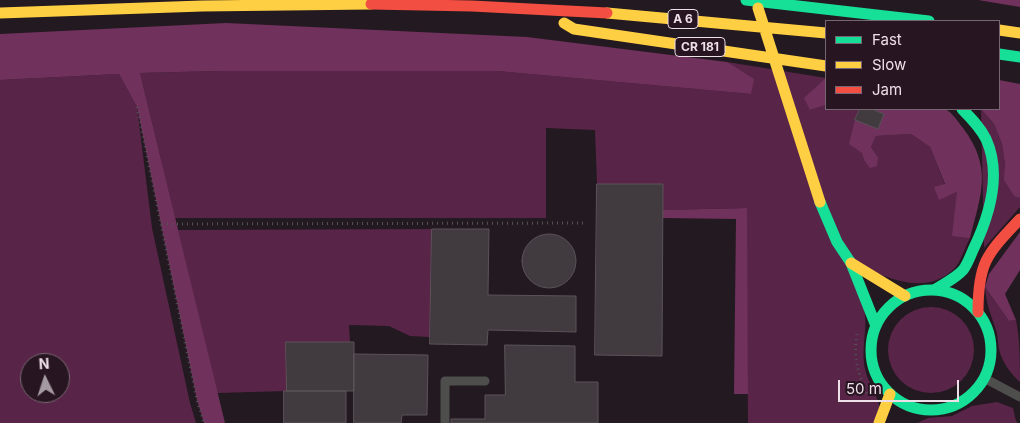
<!DOCTYPE html>
<html>
<head>
<meta charset="utf-8">
<style>
  body { margin:0 }
  #map { position:relative; width:1020px; height:423px; overflow:hidden; background:#231920; font-family:Inter,sans-serif }
  canvas { display:block }
  .legend { position:absolute; left:825px; top:20px; width:175px; height:90px; box-sizing:border-box; background:#271521; border:1px solid #766671; margin:0; padding:6px 9px; list-style:none; font-size:15px; color:#ede0e8 }
  .legend li { display:flex; align-items:center; gap:10px; height:25px }
  .legend b { width:25px; border:1px solid #766671 }
  .north { position:absolute; left:20px; top:353px; width:50px; height:50px; box-sizing:border-box; background:#271521; border:1px solid #766671; border-radius:50%; rotate:356deg; font-size:14px; font-weight:700; line-height:20px; text-align:center; color:#ede0e8 }
  .north::after { content:''; display:block; margin:auto; width:18px; height:22px; background:#a69aa2; clip-path:polygon(50% 0,100% 100%,50% 72%,0 100%) }
  .scale { position:absolute; left:838px; top:380px; width:121px; height:22px; box-sizing:border-box; border:2px solid #ede0e8; border-top:0; padding-left:6px; font-size:15px; line-height:18px; white-space:nowrap; color:#ede0e8; -webkit-text-stroke:4px #271521; paint-order:stroke }
</style>
</head>
<body>
<div id="map">
<canvas width="1020" height="423"></canvas>
<ul class="legend">
<li><b style="height:6px;background:#16e098"></b>Fast</li>
<li><b style="height:6px;background:#ffcf43"></b>Slow</li>
<li><b style="height:6px;background:#f24e42"></b>Jam</li>
</ul>
<div class="north">N</div>
<div class="scale">50 m</div>
</div>
<script>
const c = document.querySelector('canvas').getContext('2d');
c.lineJoin = 'round';
function fillPath(path, color) { c.fillStyle = color; c.fill(path, 'evenodd'); }
function stroke(path, color, width, dash) { c.strokeStyle = color; c.lineWidth = width; c.lineCap = dash ? 'butt' : 'round'; c.setLineDash(dash || []); c.stroke(path); }
function drawText(font, color, halo, rows, align = 'center') {
  c.font = font + ' Inter,sans-serif'; c.lineWidth = 4.5; c.setLineDash([]); c.textBaseline = 'middle'; c.strokeStyle = halo; c.fillStyle = color; for (const [text, x, y, turn = 0] of rows) {
    c.save(); c.translate(x, y); c.rotate((+turn || 0) * Math.PI / 180); c.textAlign = isNaN(turn) ? turn : align; if (halo) c.strokeText(text, 0, 0); c.fillText(text, 0, 0); c.restore();
  }
}
const green = new Path2D(`
  M727 62 826 78 810 110 826 105V109H860L855 120 864 160 878 157 871 147 876 136 911 134 930 147 945 185 940 199 957 192 970 238C965 247 961 262 954 269 924 298 884 276 852 263 856 280 864 298 865 315 867 335 860 353 866 373 871 389 885 406 879 423H748L746 208 663 210V184H597L595 130 546 128V218H175L140 73 218 71H497L751 94Z
  M119 74 137 107 152 228 190 403 196 423H0V80ZM30 363H60V393H30Z
  M981 109 994 124 1002 144 1005 165 1015 197 1020 198V207L984 248Z
  M432 229 430 337 410 336 389 326 349 325 350 342H286L287 391 217 393 178 230Z
  M985 287 1009 321 1016 320C1020 339 1020 362 1020 382 1012 375 1003 363 1000 353 998 347 998 339 997 333 992 317 986 305 985 287Z
  M888 350a43 43 0 1 1 86 0a43 43 0 1 1-86 0Z
  M997 402 1013 408 1016 421 1018 423H917L928 418 952 416 972 406Z`);
const forest = new Path2D(`
  M978 0H1020V7Z
  M226 23 527 37 727 62 754 79 751 94 497 71H218L140 73 225 423H204L197 400 137 107 119 74 0 80V34Z
  M826 78V105L810 110 804 98Z
  M999 80 1020 84V198L1015 197 1004 180 1005 165 1002 144 994 124 981 109H999Z
  M872 109C884 109 937 106 945 109 953 113 958 122 963 128 993 168 981 194 970 238L952 236 957 192 939 200 934 187 945 184 930 147 911 134 876 136 871 147 878 157 877 166 870 168 864 160 862 153 849 144 855 120 878 129 884 114Z
  M747 208 748 394H734L736 219 663 218V210Z
  M1020 232V270L1005 294 1016 320 1009 321 985 287 989 274Z`);
const building = new Path2D(`
  M860 109H872L884 114 878 129 855 120Z
  M597 184H663L662 356 595 355Z
  M432 229H489L488 295 576 296V332L488 330 487 345 430 344Z
  M522 261a27 27 0 1 1 54 0a27 27 0 1 1-54 0Z
  M286 342H354V391H287Z
  M505 345 575 346V382H598V423H451V419H485V395H505Z
  M354 354 428 355 427 415H402L401 423H354Z
  M284 391H346V423H284Z`);
const path = new Path2D(`
  M137 107 197 400 204 423
  M162 224 587 223
  M857 334C853 360 858 372 868 396`);
const lane = new Path2D(`
  M984 378 1020 397
  M445 423V381H485`);
const fast = new Path2D(`
  M746 0 929 21
  M999 54 1020 57
  M820 202 837 242 851 263 876 326
  M934 290C943 284 955 279 963 270 967 265 970 257 973 250 989 217 1002 174 986 139 980 127 971 118 962 109
  M871 350a60 60 0 1 1 120 0a60 60 0 1 1-120 0Z`);
const slow = new Path2D(`
  M758 8 820 202
  M0 13 202 6 371 4
  M607 13 826 33
  M564 23 574 29 826 66
  M999 30 1020 33
  M851 263 905 296
  M879 423 890 394`);
const jam = new Path2D(`
  M371 4 472 6 607 13
  M978 312C978 262 987 254 1020 219`);
const shields = [
  [683,19,30],
  [700,47,50]
];
const shieldNames = [
  ["A 6",683,19],
  ["CR 181",700,47]
];
fillPath(green, '#582548');
fillPath(forest, '#71315d');
fillPath(building, '#413a3f');
stroke(building, '#5c5359', 1);
stroke(path, '#535253', 3, [1, 4]);
stroke(lane, '#4e4f4d', 9);
stroke(fast, '#16e098', 11);
stroke(slow, '#ffcf43', 11);
stroke(jam, '#f24e42', 11);
for (const [x, y, w] of shields) { const box = new Path2D(); box.roundRect(x - w / 2, y - 9.5, w, 19, 4); c.fillStyle = '#271521'; c.fill(box); stroke(box, '#ede0e8', 1); }
drawText('bold 12px', '#ede0e8', null, shieldNames);
</script>
</body>
</html>
